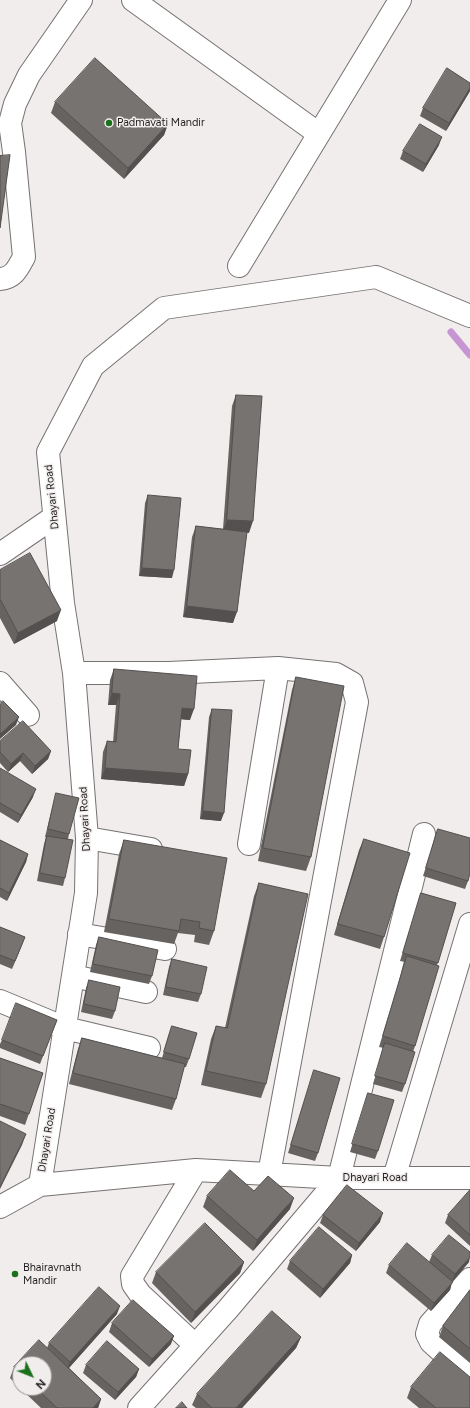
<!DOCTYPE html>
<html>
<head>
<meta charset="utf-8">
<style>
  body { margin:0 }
  #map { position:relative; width:470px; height:1408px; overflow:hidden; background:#f2eded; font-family:Figtree,sans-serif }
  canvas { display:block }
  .north { position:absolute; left:12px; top:1356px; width:40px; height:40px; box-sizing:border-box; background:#f2eded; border:1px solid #9e9b9b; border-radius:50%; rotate:133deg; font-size:11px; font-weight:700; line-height:16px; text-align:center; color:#211f1f }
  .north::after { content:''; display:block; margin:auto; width:14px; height:18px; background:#1a711c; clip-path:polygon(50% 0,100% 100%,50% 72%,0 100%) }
</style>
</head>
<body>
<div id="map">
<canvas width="470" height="1408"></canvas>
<div class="north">N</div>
</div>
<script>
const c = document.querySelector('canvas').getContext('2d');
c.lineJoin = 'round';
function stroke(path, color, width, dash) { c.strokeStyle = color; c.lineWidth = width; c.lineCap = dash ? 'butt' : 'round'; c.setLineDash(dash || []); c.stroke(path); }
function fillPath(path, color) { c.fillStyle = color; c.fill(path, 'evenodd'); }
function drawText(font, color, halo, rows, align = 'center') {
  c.font = font + ' Figtree,sans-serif'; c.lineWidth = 3; c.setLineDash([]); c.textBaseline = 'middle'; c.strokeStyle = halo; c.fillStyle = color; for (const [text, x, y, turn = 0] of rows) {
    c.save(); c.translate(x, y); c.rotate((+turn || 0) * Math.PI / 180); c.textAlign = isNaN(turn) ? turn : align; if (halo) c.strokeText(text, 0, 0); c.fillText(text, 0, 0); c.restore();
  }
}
const stream = new Path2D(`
  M451 332 470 355`);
const minor = new Path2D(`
  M133 0 319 134
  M239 266 400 0
  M0 279C14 278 18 268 24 257L14 152 10 123 15 104 29 75 81 0
  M0 554 54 517
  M74 673H169L278 668 336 674 352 683 357 702 269 1174
  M0 683 28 715
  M87 838 151 849
  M249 844 278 668
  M79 934 165 949
  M73 976 146 992
  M0 1001 65 1028 149 1048
  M394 1178 470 924
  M40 1185 86 893 87 838 74 673 63 603 48 452 93 366 164 308 376 277 470 316
  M0 1207 40 1185 196 1170 339 1178H470
  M470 1279 430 1324 427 1334 431 1342 470 1377
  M195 1345 140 1294 133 1284 132 1276 196 1170
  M139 1408 228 1309 339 1178 424 834`);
const wall = new Path2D(`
  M470 83V91L446 131 420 116 423 108Z
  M55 102 168 124 164 135 124 179 51 113Z
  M439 145 423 172 400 159 403 151Z
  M236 395 249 533 247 532 233 623 183 617 192 537 196 526 223 529 232 406Z
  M148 495 172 578 139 576 145 503Z
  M0 570 57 621 14 644 0 618Z
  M114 669 190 720 181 719 178 749 188 774 184 786 101 779 103 752 107 741 113 742 116 705H108L110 680Z
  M296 677 311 857 306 871 258 861 292 690Z
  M212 709 221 821 200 819 209 717Z
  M0 741 51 751 48 759 32 774 20 761 8 772 0 763Z
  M0 768 33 797 18 823 0 812Z
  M56 793 69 834 68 839 65 878 63 886 37 881 44 844 46 837H45Z
  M438 829 468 881 465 889 423 876Z
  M364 839 384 937 380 949 334 935 359 850Z
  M0 840 28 854 26 862 7 901 0 897Z
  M124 840 214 931 209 945 194 942 195 935 178 933 174 944 104 932 119 854Z
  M259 883 266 1084 261 1098 201 1085 211 1039 216 1026 225 1028 254 896Z
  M421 893 456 903 437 965 415 1046 413 1052 405 1084 402 1092 373 1084 384 1048 379 1047 405 962 400 961Z
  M0 927 25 937 12 969 0 964Z
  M99 937 152 976 149 984 90 972 96 945Z
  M172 959 201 994 198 1002 163 995 169 967Z
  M89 980 115 1011 112 1019 81 1012 86 988Z
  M57 1020 40 1064 0 1048V1044L2 1040Z
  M172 1026 189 1059 186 1067H184L176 1099 172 1110 69 1084 78 1049 82 1038 162 1058 169 1034Z
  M0 1058 43 1073 25 1125 0 1116Z
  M314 1070 318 1153 315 1161 288 1153Z
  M368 1093 378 1151 375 1159 350 1152Z
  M470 1190V1246L445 1223 448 1215Z
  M254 1191 290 1209 253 1251 203 1207 207 1196Z
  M323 1215 380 1222 356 1251 320 1223Z
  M352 1255 350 1263 320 1298 287 1269 290 1261Z
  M432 1255 469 1262 452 1282 450 1290 431 1311 386 1273 389 1265 429 1262Z
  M244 1262 240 1273 191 1323 152 1283 156 1272Z
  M470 1290V1363L439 1337 443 1326Z
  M117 1314 69 1368 101 1399 98 1408H41L20 1388H44L20 1364V1388L10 1378 14 1367 47 1348 49 1343Z
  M112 1323 171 1344 149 1367 109 1332Z
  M301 1337 296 1348 242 1408H196L192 1405 197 1394Z
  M86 1365 139 1369 136 1377 115 1400 83 1373Z
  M411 1387 470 1408H419L407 1398Z`);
const shadedWall = new Path2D(`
  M470 88V91L446 131 449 123Z
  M168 124 164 135 124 179 128 168Z
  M442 137 439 145 423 172 426 164Z
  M227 520 253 521 249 533 223 531Z
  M142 568 174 570 172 578 139 576Z
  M187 606 237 612 233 623 183 617Z
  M61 610 57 621 14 644 18 633Z
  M112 693 120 694 116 705H108Z
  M182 708 194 709 190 720 178 719Z
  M19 717 16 725 0 739V734Z
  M51 751 48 759 32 774 35 766Z
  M23 753 20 761 8 772 11 764Z
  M105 768 188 774 184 786 101 779Z
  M36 789 33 797 18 823 21 815Z
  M203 811 224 813 221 821 200 819Z
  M28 854 26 862 7 901 9 893Z
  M25 937 22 945 12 969 15 961Z
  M26 1134 22 1145 0 1189V1187Z
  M294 1198 290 1209 253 1251 257 1240Z
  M383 1213 380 1222 356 1251 359 1243Z
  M352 1255 350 1263 320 1298 323 1289Z
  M470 1257 469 1262 452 1282 450 1290 431 1311 434 1303 452 1282 455 1274Z
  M244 1262 240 1273 191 1323 195 1312Z
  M120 1306 117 1314 67 1370 70 1362Z
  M174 1336 171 1344 149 1367 152 1359Z
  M301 1337 296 1348 242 1408H236Z
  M139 1369 136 1377 115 1400 118 1392Z
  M101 1399 98 1408H93Z`);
const building = new Path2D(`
  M95 58 168 124 128 168 55 102Z
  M447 68 470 83V88L449 123 423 108Z
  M420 124 442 137 426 164 403 151Z
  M10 155 0 228V156Z
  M236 395 262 396 253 521 227 520Z
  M148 495 181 498 174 570 142 568Z
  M196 526 247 532 237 612 187 606Z
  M30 553 61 610 18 633 0 599V570Z
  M114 669 197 676 194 709 182 708 178 749 191 750 188 774 105 768 107 741 116 742 120 694 112 693Z
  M296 677 344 686 311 857 263 848Z
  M3 701 19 717 0 734V704Z
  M212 709 232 710 224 813 203 811Z
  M23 721 51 751 35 766 23 753 11 764 0 752V741Z
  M0 768 36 789 21 815 0 803Z
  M56 793 79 798 69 834 48 829Z
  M438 829 470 838V873L468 881 426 868Z
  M47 836 73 840 65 878 40 873Z
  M364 839 410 853 384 937 338 924Z
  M0 840 28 854 9 893 0 888Z
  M124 840 227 858 214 931 199 928 200 922 181 919 179 931 109 919Z
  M259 883 308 894 266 1084 206 1071 216 1026 227 1028Z
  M421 893 456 903 438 963 403 953Z
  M0 927 25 937 15 961 0 955Z
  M99 937 158 950 152 976 93 964Z
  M407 956 439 966 415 1046 383 1036Z
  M172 959 207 967 201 994 166 987Z
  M89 980 120 987 115 1011 84 1004Z
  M16 1003 57 1020 43 1056 2 1040Z
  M172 1026 197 1033 189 1059 164 1052Z
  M82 1038 185 1064 176 1099 73 1073Z
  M385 1043 415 1052 405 1084 375 1076Z
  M0 1058 43 1073 29 1114 0 1104Z
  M314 1070 340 1078 318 1153 291 1145Z
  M368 1093 394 1100 378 1151 352 1144Z
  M0 1121 26 1134 0 1187Z
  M230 1170 254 1191 268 1176 294 1198 257 1240 207 1196Z
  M347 1185 383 1213 359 1243 323 1215Z
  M470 1190V1235L448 1215Z
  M205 1223 244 1262 195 1312 156 1272Z
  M319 1227 352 1255 323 1289 290 1261Z
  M449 1235 470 1252V1257L455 1274 432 1255Z
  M407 1243 453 1282 434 1303 389 1265Z
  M99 1287 120 1306 70 1362 49 1343Z
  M470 1290V1349L443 1326Z
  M133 1300 174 1336 152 1359 112 1323Z
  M272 1311 301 1337 236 1408H212L197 1394Z
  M39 1340 101 1399 93 1408H57L36 1388H44V1364H20V1373L14 1367Z
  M107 1341 139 1369 118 1392 86 1365Z
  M440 1352 470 1377V1408H436L411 1387Z
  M182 1402 187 1408H176Z`);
const markers = [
  [109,123,4,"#1a711c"],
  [15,1274,4,"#1a711c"]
];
const poiNames = [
  ["Padmavati Mandir",117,123],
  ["Bhairavnath",23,1268],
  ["Mandir",23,1281]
];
const streetNames = [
  ["Dhayari Road",52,497,-96],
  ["Dhayari Road",85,819,-93],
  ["Dhayari Road",47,1140,-81],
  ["Dhayari Road",375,1178]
];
stroke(stream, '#c695d2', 7);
stroke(minor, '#777272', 24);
stroke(minor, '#fff', 22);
fillPath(wall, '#666361');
fillPath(shadedWall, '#53504f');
fillPath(building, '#777371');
stroke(building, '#53504f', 1);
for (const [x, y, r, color] of markers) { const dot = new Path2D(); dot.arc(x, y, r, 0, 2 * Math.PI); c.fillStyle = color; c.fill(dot); stroke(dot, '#f2eded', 1.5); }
drawText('11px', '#211f1f', '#f2eded', poiNames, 'left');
drawText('11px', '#211f1f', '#f2eded', streetNames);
</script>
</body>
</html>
